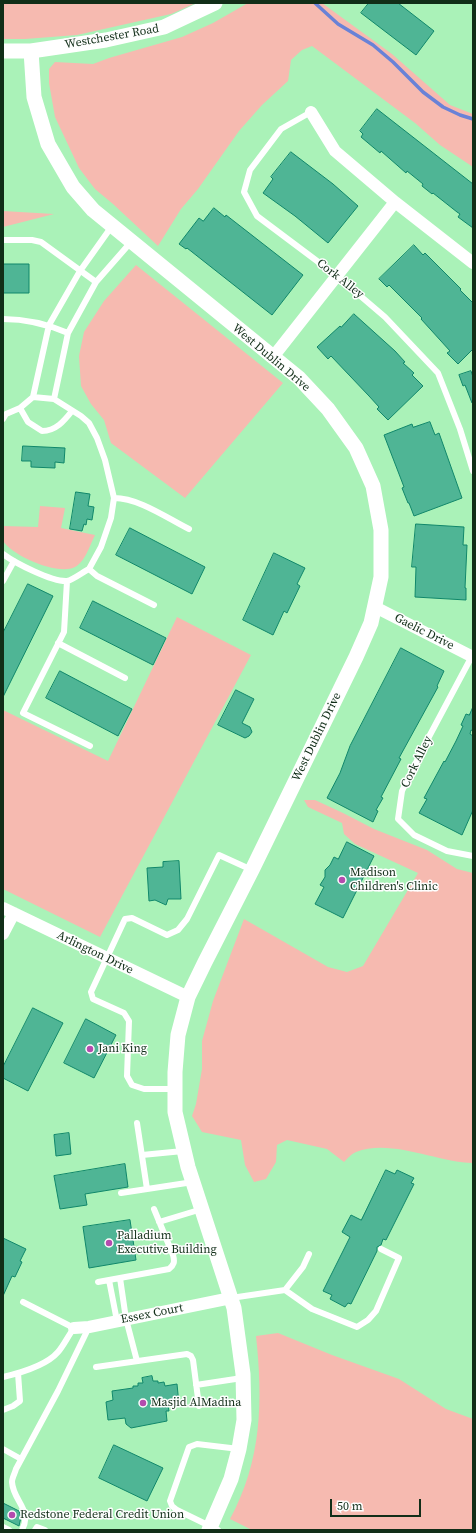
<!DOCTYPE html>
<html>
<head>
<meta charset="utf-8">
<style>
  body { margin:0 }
  #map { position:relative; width:476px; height:1533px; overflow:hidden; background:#aaf2b8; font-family:"Source Serif 4",serif }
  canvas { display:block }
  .frame { position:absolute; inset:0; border:4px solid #112e18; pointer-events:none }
  .scale { position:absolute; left:330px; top:1499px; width:91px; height:18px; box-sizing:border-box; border:2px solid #112e18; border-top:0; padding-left:5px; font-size:12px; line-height:14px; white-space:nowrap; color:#112e18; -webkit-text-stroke:3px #fefefe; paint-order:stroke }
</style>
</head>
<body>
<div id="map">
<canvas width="476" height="1533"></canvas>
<div class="frame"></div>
<div class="scale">50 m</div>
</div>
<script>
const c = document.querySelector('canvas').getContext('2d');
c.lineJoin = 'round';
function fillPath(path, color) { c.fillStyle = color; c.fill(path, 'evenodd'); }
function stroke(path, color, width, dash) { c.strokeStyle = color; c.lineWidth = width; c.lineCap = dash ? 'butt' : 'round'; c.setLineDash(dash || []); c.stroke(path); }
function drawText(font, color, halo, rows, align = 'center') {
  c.font = font + ' "Source Serif 4",serif'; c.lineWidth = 3; c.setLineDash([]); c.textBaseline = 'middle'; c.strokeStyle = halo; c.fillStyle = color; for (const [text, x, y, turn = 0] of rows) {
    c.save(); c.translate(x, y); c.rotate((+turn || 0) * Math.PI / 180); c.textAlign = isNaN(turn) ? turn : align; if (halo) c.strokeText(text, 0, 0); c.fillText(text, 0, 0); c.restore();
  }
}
const green = new Path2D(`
  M3 3H196L171 14 77 35 25 39H3Z
  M248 3H322L392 54 450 105 473 114V167L440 145 415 123 312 46 302 50 291 60 288 81 262 105 239 131 198 189 181 209 158 246 113 204 95 189 79 168 55 117 49 83V69L55 62 93 64 109 58 182 37 213 23Z
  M3 211 54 214 3 227Z
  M136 265 283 383 185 498 111 443 104 420 91 404 81 386 79 356 84 332 104 301Z
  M40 506 65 508 61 528 95 535C90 545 85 562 75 567 58 576 13 556 3 541V526L38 527Z
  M177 617 251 655 100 937 3 889V710L108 761Z
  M304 800H315L343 813 374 829 427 850 457 869 473 873V1163C437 1162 390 1138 356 1152 351 1154 347 1159 344 1162L327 1149 287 1140 277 1145 276 1162 266 1179 254 1182 245 1165 241 1140 202 1132 192 1116 196 1104 202 1069V1041L213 1001 244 919 328 967 347 972 363 966 418 873 355 844 344 834 342 823 308 807Z
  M278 1333 332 1355 399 1379 446 1409 473 1419V1530H252L230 1519C262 1460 263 1401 256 1336Z`);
const stream = new Path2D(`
  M315 3 338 24 373 45 393 62 423 92 443 107 460 115 473 119`);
const building = new Path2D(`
  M369 3H398L434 31 416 55 361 13Z
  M377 109 473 184V228L458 217 460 214 457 212 433 193 432 194 422 186 423 184 407 171 406 173 381 151 380 153 361 137 363 134 360 131Z
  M291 152 333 184 358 206 328 243 295 216 263 193 273 179 271 177Z
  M214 208 225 217 226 215 303 275 272 315 187 248 186 249 179 244 199 218 203 221Z
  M414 245 423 255 425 253 461 289 460 290 473 303V349L458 364 447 353 450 351 421 319 422 318 389 285 387 287 379 279Z
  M3 264H29V293H3Z
  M354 314 395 351 405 362 403 363 414 373 412 375 423 386 388 420 377 409 379 407 369 396 331 356 328 359 317 347 340 326 341 327Z
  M471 371 473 377V403H472L465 385 463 386 459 375Z
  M430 422 435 435 439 433 462 498 414 516 409 503H408L402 488 404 487 384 435 412 424 413 427Z
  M23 446 65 448 64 463 55 462V468L31 467V461H22Z
  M76 492 90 494 88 506 94 507 92 520 87 519 86 525 84 524 82 531 70 529Z
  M416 524 464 527 463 545H467L465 588H466V600L415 597 416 567H412Z
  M130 528 205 567 192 594 116 555Z
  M274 553 305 568 297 584 300 586 287 613 284 611 273 635 243 620Z
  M28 584 53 596 3 697V633Z
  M93 601 166 638 153 665 80 628Z
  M401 648 444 671 437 686 438 687 399 758 401 759 381 797 383 798 376 810 378 811 373 822 327 798 340 773 350 746Z
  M60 671 132 709 118 736 46 698Z
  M236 690 254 699 242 723 250 727 252 732 249 736 245 738 218 725Z
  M473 707V731L471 730 470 734 473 736V810L462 835 419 813 427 799 424 798 444 761 445 762 456 741 463 726 461 725 466 714 469 715Z
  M347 842 374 856 343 918 315 904 324 887 320 885 325 877V870L330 865 334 857 338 859Z
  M179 861 181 899H168L166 905 155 900 149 901 147 868 163 867V862Z
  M33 1008 63 1023 28 1091 3 1078V1067Z
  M86 1019 116 1035 94 1078 64 1063Z
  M69 1133 71 1154 56 1156 54 1135Z
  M125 1164 128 1187 85 1194 87 1205 60 1209 54 1176Z
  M386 1170 395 1174 397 1170 414 1178 411 1183 414 1184 386 1240 383 1239 381 1245 377 1247V1251L351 1304 348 1303 345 1307 330 1299 332 1295 323 1291 350 1237 342 1232 351 1215 361 1220Z
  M130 1220 136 1260 89 1268 83 1227Z
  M3 1238 26 1249 20 1261 22 1262 15 1277 12 1276 3 1296Z
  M152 1376 153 1381H158V1383L164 1382 165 1386 177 1384 179 1404 168 1405 169 1411H166L167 1421 131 1428 126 1424 125 1418 108 1420 106 1402 113 1400 112 1391 133 1388V1386H138V1383H143L142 1378Z
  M114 1445 163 1468 147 1501 99 1478Z
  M3 1503 19 1511 21 1517 19 1526 3 1518Z`);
const service = new Path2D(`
  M311 112 281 129 250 170 244 192 257 216 337 276 385 317 438 373 460 429 473 471
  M3 240H32L41 242 96 282
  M3 319C26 319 47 324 68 333
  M33 397 49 325 80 271 112 226
  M54 399 68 333 96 282 131 242
  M20 408 28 422 42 431C56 431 64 421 72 411
  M3 419 6 414 20 408 33 397 54 399 81 416 89 423 97 438 105 460 114 498 111 518 101 547 89 569
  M114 498C139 498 167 518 189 529
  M3 554C15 563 52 582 67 581 73 580 83 572 89 569L97 576 154 605
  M3 581 14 561
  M67 581 64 632 23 713 90 746
  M58 643 125 678
  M472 656 423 748 402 791 398 819 414 835 447 851 473 856
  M175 1089H144L132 1085 127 1076 129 1021 124 1013 93 999 91 992 125 919 132 918 167 935 178 930 187 919 219 855 252 870
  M137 1123 147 1189
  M142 1155 183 1151
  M121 1193 193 1182
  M159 1222 202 1209
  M120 1278 126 1319 137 1361
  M109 1280 117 1321
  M98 1282 169 1269C174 1265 175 1262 173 1255L154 1209
  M285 1290 312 1309 357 1327 368 1320 376 1311 399 1258 381 1249
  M231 1298 285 1290 303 1267 309 1254
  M96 1367 187 1354 191 1356 193 1360 199 1406
  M3 1377C20 1373 46 1366 58 1352 64 1345 68 1336 74 1328L23 1302
  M196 1385 242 1378
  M3 1410 13 1406 20 1401 18 1373
  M3 1449 21 1459
  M3 1527 9 1530
  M22 1530C33 1510 13 1501 12 1482 12 1478 15 1473 16 1469L58 1391 89 1327
  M35 1530 37 1527 45 1530
  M218 1530 177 1510 172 1506 170 1501 189 1447 197 1444 239 1449`);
const minor = new Path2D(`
  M311 112 335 151 395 202 473 263
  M273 357 395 202
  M375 607 473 657
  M3 908 188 997
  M3 934 14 913
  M74 1328 89 1327 231 1298`);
const tertiary = new Path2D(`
  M3 51H31L106 40 164 27 215 3
  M31 51 34 97 48 144 73 187 93 210 299 378 328 409 356 448 373 486 381 530V577L371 623 356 657 252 870 205 962 188 997 178 1035 175 1072V1112L188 1167 234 1308 243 1374 244 1420 239 1449 231 1479 209 1530`);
const markers = [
  [342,880,4,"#b44bae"],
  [90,1049,4,"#b44bae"],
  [109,1243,4,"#b44bae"],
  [143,1403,4,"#b44bae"],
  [12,1515,4,"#b44bae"]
];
const streetNames = [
  ["Westchester Road",112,37,-10],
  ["Cork Alley",340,279,38],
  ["West Dublin Drive",271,358,40],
  ["Gaelic Drive",424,632,27],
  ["West Dublin Drive",317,737,-64],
  ["Cork Alley",417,762,-64],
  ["Arlington Drive",95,953,26],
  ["Essex Court",152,1314,-11]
];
const poiNames = [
  ["Madison",350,873],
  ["Children's Clinic",350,887],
  ["Jani King",98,1049],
  ["Palladium",117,1236],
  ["Executive Building",117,1250],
  ["Masjid AlMadina",151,1403],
  ["Redstone Federal Credit Union",20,1515]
];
fillPath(green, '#f6bab0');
stroke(stream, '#6982d7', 3.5);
fillPath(building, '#4fb595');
stroke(building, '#10876a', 1);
stroke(service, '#fff', 6);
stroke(minor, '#fff', 12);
stroke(tertiary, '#fff', 15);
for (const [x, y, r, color] of markers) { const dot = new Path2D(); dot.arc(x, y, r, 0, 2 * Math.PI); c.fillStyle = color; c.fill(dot); stroke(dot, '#fefefe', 1.5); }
drawText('12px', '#112e18', '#fefefe', streetNames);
drawText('12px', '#112e18', '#fefefe', poiNames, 'left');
</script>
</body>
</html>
